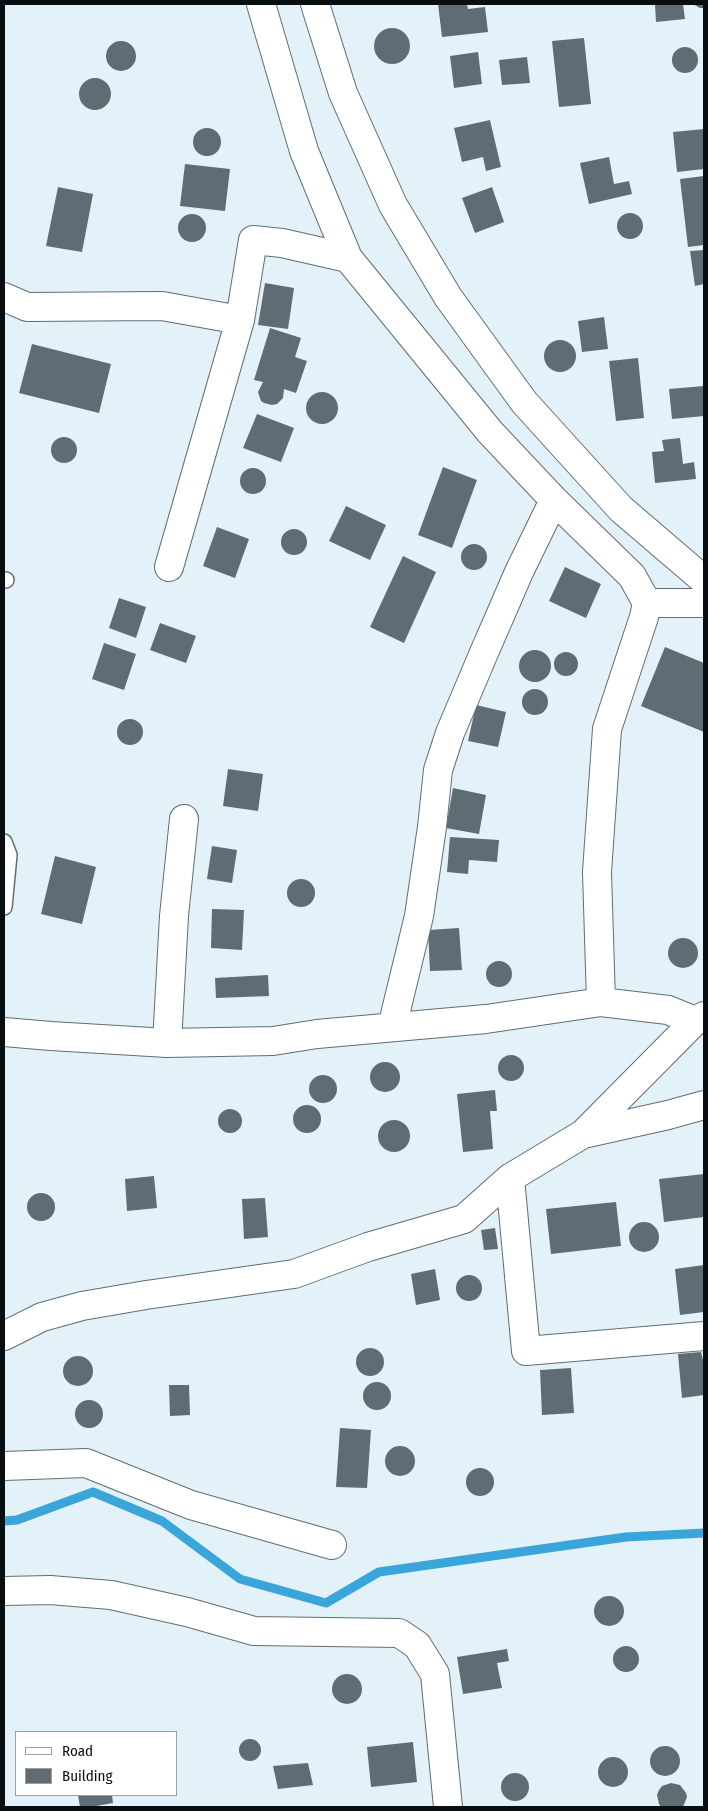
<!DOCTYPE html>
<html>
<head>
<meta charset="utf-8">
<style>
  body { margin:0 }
  #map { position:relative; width:708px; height:1811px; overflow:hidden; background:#e3f1f9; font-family:"Fira Sans Condensed",sans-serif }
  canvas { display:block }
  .frame { position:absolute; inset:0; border:5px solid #090e11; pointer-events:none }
  .legend { position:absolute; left:15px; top:1731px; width:162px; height:65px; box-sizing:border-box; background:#fff; border:1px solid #9d9fa0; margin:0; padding:6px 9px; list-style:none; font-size:15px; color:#090e11 }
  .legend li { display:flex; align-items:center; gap:10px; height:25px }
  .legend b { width:25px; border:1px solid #9d9fa0 }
</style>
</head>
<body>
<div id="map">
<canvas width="708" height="1811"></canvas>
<div class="frame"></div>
<ul class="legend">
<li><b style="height:6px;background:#fff"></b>Road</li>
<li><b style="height:14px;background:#606c73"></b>Building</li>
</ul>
</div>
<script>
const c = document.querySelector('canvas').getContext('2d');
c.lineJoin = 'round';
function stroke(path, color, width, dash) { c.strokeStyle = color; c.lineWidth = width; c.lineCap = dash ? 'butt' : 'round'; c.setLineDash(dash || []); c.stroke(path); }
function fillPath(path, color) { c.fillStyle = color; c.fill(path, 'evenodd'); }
const stream = new Path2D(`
  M4 1521 17 1520 93 1492 162 1521 240 1579 326 1603 379 1572 626 1537 704 1533`);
const building = new Path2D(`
  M438 4H467L468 9 485 7 488 32 442 37Z
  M655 4H683L685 19 656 22Z
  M693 4H704V8H700Z
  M374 46a18 18 0 1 1 36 0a18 18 0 1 1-36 0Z
  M584 38 591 104 559 107 552 41Z
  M106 56a15 15 0 1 1 30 0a15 15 0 1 1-30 0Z
  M672 60a13 13 0 1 1 26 0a13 13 0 1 1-26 0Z
  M478 52 482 84 454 88 450 56Z
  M527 57 530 83 502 85 499 60Z
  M79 94a16 16 0 1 1 32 0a16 16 0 1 1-32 0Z
  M490 120 501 167 486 171 483 157 462 162 454 128Z
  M193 142a14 14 0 1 1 28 0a14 14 0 1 1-28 0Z
  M704 129V169L677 172 673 132Z
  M609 157 614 184 629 181 632 194 589 204 580 163Z
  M185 164 230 169 225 211 180 206Z
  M704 176V245L688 247 680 179Z
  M58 187 93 194 82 252 46 246Z
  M492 187 504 222 475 233 462 198Z
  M617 226a13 13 0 1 1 26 0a13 13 0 1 1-26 0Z
  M178 228a14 14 0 1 1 28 0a14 14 0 1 1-28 0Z
  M704 250V284L695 286 690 251Z
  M265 283 294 288 288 329 258 325Z
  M604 317 608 349 582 352 578 321Z
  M270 328 301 338 295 357 307 361 296 393 284 389 283 398 277 404 272 405 264 403 261 401 258 392 263 382 254 380Z
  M544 356a16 16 0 1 1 32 0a16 16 0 1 1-32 0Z
  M32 344 111 364 99 413 19 393Z
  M638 358 644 418 616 421 609 361Z
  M704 386V416L672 419 669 389Z
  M306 408a16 16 0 1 1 32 0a16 16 0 1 1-32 0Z
  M257 414 294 428 281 462 243 448Z
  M51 450a13 13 0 1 1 26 0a13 13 0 1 1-26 0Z
  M680 438 683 464 694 462 696 479 655 483 652 452 664 451 662 440Z
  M443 467 477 480 452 548 418 535Z
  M240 481a13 13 0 1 1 26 0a13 13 0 1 1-26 0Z
  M346 506 386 525 370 560 329 541Z
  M217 527 249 539 235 578 203 566Z
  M281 542a13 13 0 1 1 26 0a13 13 0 1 1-26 0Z
  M461 557a13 13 0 1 1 26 0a13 13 0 1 1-26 0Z
  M403 556 436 572 404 643 370 627Z
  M565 567 601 584 586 618 549 601Z
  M119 598 146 607 136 638 109 628Z
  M160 623 196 636 186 663 150 650Z
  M104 643 136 654 124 690 92 679Z
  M665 647 704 663V732L641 706Z
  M519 666a16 16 0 1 1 32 0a16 16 0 1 1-32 0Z
  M554 664a12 12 0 1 1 24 0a12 12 0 1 1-24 0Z
  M522 702a13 13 0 1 1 26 0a13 13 0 1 1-26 0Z
  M476 705 506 712 498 747 468 741Z
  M117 732a13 13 0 1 1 26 0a13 13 0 1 1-26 0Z
  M228 769 263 774 258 811 223 806Z
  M453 788 486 795 479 834 446 828Z
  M450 837 499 840 497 862 469 860 468 874 447 872Z
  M212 846 237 850 232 883 207 879Z
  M55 856 96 867 82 924 41 914Z
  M287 893a14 14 0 1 1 28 0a14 14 0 1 1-28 0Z
  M212 909 244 910 242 950 211 948Z
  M459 928 462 970 430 971 428 930Z
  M668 953a15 15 0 1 1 30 0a15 15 0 1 1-30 0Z
  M486 974a13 13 0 1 1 26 0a13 13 0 1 1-26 0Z
  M268 975 269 996 216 998 215 978Z
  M498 1068a13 13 0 1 1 26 0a13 13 0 1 1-26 0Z
  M370 1077a15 15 0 1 1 30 0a15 15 0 1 1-30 0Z
  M309 1089a14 14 0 1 1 28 0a14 14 0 1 1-28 0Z
  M495 1090 497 1111H490L493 1149 463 1152 457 1094Z
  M293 1119a14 14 0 1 1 28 0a14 14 0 1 1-28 0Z
  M218 1121a12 12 0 1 1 24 0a12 12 0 1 1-24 0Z
  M378 1136a16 16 0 1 1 32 0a16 16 0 1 1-32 0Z
  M704 1174V1217L664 1222 659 1179Z
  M154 1176 157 1208 127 1211 125 1179Z
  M27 1207a14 14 0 1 1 28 0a14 14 0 1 1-28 0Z
  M265 1198 268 1237 244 1239 242 1199Z
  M616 1202 621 1246 551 1254 546 1209Z
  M629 1237a15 15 0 1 1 30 0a15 15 0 1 1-30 0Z
  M495 1228 498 1249 484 1250 481 1230Z
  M704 1265V1312L680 1315 675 1269Z
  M435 1269 440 1300 416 1305 411 1274Z
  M456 1288a13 13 0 1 1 26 0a13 13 0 1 1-26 0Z
  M356 1362a14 14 0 1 1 28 0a14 14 0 1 1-28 0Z
  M701 1352 704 1364V1395L682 1398 678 1354Z
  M63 1371a15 15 0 1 1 30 0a15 15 0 1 1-30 0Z
  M571 1368 574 1413 542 1415 540 1370Z
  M363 1396a14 14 0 1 1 28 0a14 14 0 1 1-28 0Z
  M169 1385H189L190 1415 170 1416Z
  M75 1414a14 14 0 1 1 28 0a14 14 0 1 1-28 0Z
  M340 1428 371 1430 367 1488 336 1487Z
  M385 1461a15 15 0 1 1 30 0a15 15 0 1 1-30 0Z
  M466 1482a14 14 0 1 1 28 0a14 14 0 1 1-28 0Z
  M594 1611a15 15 0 1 1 30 0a15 15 0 1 1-30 0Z
  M613 1659a13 13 0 1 1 26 0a13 13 0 1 1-26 0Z
  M507 1649 509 1661 497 1663 502 1688 463 1694 457 1657Z
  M332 1689a15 15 0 1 1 30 0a15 15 0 1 1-30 0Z
  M239 1750a11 11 0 1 1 22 0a11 11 0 1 1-22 0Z
  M413 1742 417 1782 371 1787 367 1747Z
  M650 1761a15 15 0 1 1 30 0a15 15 0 1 1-30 0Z
  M598 1772a15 15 0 1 1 30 0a15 15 0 1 1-30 0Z
  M308 1763 313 1785 278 1789 273 1766Z
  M501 1787a14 14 0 1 1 28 0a14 14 0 1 1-28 0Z
  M671 1783 680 1785 686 1793 687 1797 683 1807H661L659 1804 657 1795 659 1790 662 1786Z
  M78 1795H112L113 1803 90 1807H80Z`);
const service = new Path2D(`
  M4 580H6
  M4 842 9 855 4 907`);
const minor = new Path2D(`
  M261 4 304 151 348 258 490 432 554 500 632 576 647 603 644 617 607 729 597 872 601 1002
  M4 297 27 307 162 306 240 320 253 240 282 243 348 258
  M169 567 240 320
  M647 603H704
  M392 1027 419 916 432 827 438 770 450 733 483 655 519 572 554 500
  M4 1032 51 1036 167 1043 273 1041 317 1034 486 1019 601 1002 668 1010 695 1021 704 1016
  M167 1043 174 916 184 819
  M583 1134 668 1115 704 1105
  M510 1178 526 1351 704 1336
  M4 1336 42 1317 82 1306 146 1295 294 1274 368 1247 464 1219 510 1178 583 1134 695 1021
  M4 1466 86 1463 191 1505 332 1545
  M4 1591 50 1590 111 1595 187 1612 254 1631 399 1633 417 1645 435 1674 448 1807`);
const tertiary = new Path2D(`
  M315 4 343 93 393 205 448 297 524 402 621 509 704 580`);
stroke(stream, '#39a5d9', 9);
fillPath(building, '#606c73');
stroke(service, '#616d75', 18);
stroke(minor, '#616d75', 30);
stroke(tertiary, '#616d75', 30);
stroke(service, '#fff', 15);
stroke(minor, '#fff', 28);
stroke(tertiary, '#fff', 28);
</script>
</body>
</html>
